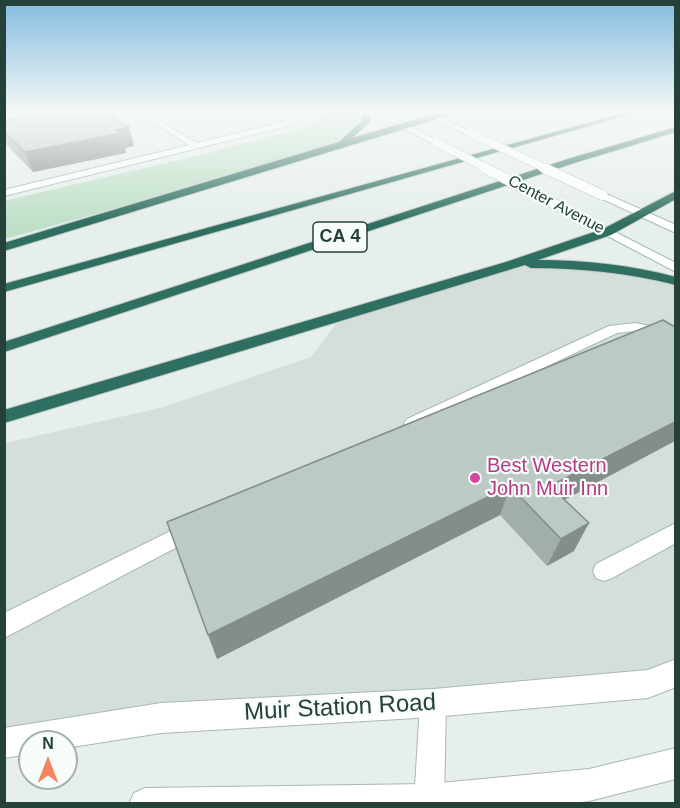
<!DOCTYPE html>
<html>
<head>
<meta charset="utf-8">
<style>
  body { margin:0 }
  #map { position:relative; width:680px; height:808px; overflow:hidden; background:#e6efeb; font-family:Arial,sans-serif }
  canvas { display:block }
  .frame { position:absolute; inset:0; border:6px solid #24423a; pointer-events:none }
  .north { position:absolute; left:18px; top:730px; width:60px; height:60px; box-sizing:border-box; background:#f7fbf9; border:2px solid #a3b1ad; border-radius:50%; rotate:0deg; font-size:16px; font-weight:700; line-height:24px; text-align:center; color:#24423a }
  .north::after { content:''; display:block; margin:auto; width:21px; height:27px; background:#f4845f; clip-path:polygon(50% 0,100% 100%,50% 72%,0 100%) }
</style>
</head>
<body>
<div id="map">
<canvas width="680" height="808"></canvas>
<div class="frame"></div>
<div class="north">N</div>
</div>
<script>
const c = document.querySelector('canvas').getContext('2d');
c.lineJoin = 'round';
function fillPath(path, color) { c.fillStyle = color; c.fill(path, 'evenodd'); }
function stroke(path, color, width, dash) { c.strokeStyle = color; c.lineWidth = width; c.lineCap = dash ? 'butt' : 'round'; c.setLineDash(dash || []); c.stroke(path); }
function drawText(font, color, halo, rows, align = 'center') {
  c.font = font + ' Arial,sans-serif'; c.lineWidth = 4.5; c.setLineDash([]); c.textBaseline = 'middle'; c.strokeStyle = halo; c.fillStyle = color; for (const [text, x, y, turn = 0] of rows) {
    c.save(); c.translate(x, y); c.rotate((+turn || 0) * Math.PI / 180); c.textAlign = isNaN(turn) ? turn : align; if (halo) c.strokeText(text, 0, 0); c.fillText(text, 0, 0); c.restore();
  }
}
const built = new Path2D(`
  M551 264 675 281V673L5 743V443L160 408 311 357 342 315 511 265Z`);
const green = new Path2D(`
  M331 111H364L366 122 337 147 5 239 4 201 208 153 305 127Z`);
const service = new Path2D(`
  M136 111H143L158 119 201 111H213L163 123 197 143 286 121 299 115 300 111H306L304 117 292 125 4 196V190L189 145Z
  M635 323 676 331V339L635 331 617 333 419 427H407L404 423 407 419 609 326Z
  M193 520 200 523 203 529 200 535 4 638V613Z
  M676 523V543L612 578 604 581 596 578 593 571 596 564Z
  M433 690 442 694 446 703 444 804H414L420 703 424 694Z`);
const minor = new Path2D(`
  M114 111H133L83 119 79 117Z
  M676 659V687L648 698 433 717 161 733 66 748V742H30V754L4 758V728L161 703 433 689 648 670Z
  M676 748V779L589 801 561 804H129L134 793 145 788 429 784 589 769Z`);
const tertiary = new Path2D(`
  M371 111H380L440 142 433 144Z
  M418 111H427L474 133 467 135Z
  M602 192 676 225V233L598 197 597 195Z
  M564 206 676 263V272L560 211V207Z`);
const motorway = new Path2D(`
  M360 111H368L370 122 352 138 434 114 463 111 4 251V243L339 142 362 121Z
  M631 111H642L4 292V284Z
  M676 127V132L574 163 4 352V342L568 159Z
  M676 191V199L611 235 538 260C584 260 630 265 676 277V285C628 273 580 268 531 268L525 265 4 423V410L506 262 603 229Z`);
const tertiaryBridgeFar1 = new Path2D(`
  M470 133 547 169
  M436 142 488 169`);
const tertiaryBridge = new Path2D(`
  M485 168 564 209
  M544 168 602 195`);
const wall = new Path2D(`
  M6 120 129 127 134 146 125 148 126 153 33 172 6 144 4 141V124L7 123Z
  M675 327 565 500 574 551 547 566 500 515 217 659Z`);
const shadedWall = new Path2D(`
  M129 127 134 146 125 148 126 153 33 172 25 152Z
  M675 422V441L538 514 550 486Z
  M510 486 500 515 217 659 208 635Z
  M589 523 574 551 547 566 561 539Z`);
const building = new Path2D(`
  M61 111H103L129 127 116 130 121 133 25 152 4 131V124L9 123 6 120Z
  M663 320 675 327V422L550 486 589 523 561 539 510 486 208 635 167 522Z`);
const markers = [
  [475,478,6,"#d1479c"]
];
const farStreetnames = [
  ["Center Avenue",556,205,28]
];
const shields = [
  [340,237,54]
];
const shieldNames = [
  ["CA 4",340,237]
];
const hotelNames = [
  ["Best Western",487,466],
  ["John Muir Inn",487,489]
];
const nearStreetnames = [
  ["Muir Station Road",340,708,-3]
];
fillPath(built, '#d4dfda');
fillPath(green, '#bfe0c8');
stroke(service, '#a8b8b2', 2);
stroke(minor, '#a8b8b2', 2);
stroke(tertiary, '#a8b8b2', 2);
stroke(motorway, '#c2cac8', 2);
fillPath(service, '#fff');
fillPath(minor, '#fff');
fillPath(tertiary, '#fff');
fillPath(motorway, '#2f6f62');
stroke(tertiaryBridgeFar1, '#a8b8b2', 9, []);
stroke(tertiaryBridge, '#a8b8b2', 11, []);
stroke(tertiaryBridgeFar1, '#fff', 8);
stroke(tertiaryBridge, '#fff', 10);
fillPath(wall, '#a1aea9');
fillPath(shadedWall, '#838d89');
fillPath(building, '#bbcac4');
stroke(building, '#838d89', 1.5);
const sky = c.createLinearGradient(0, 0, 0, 224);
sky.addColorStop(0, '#84bce0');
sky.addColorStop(0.5, '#f4f8f6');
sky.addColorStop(1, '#f4f8f600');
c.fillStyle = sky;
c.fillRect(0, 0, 680, 224);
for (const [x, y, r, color] of markers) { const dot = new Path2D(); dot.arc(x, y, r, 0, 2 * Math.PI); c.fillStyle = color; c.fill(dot); stroke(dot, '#f7fbf9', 2); }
drawText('16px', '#24423a', '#f7fbf9', farStreetnames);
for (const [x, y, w] of shields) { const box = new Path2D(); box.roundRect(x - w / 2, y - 15, w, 30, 4.5); c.fillStyle = '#f7fbf9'; c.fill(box); stroke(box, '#24423a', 1.5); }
drawText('bold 18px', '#24423a', null, shieldNames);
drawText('20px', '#b23c85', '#f7fbf9', hotelNames, 'left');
drawText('24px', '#24423a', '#f7fbf9', nearStreetnames);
</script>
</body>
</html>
